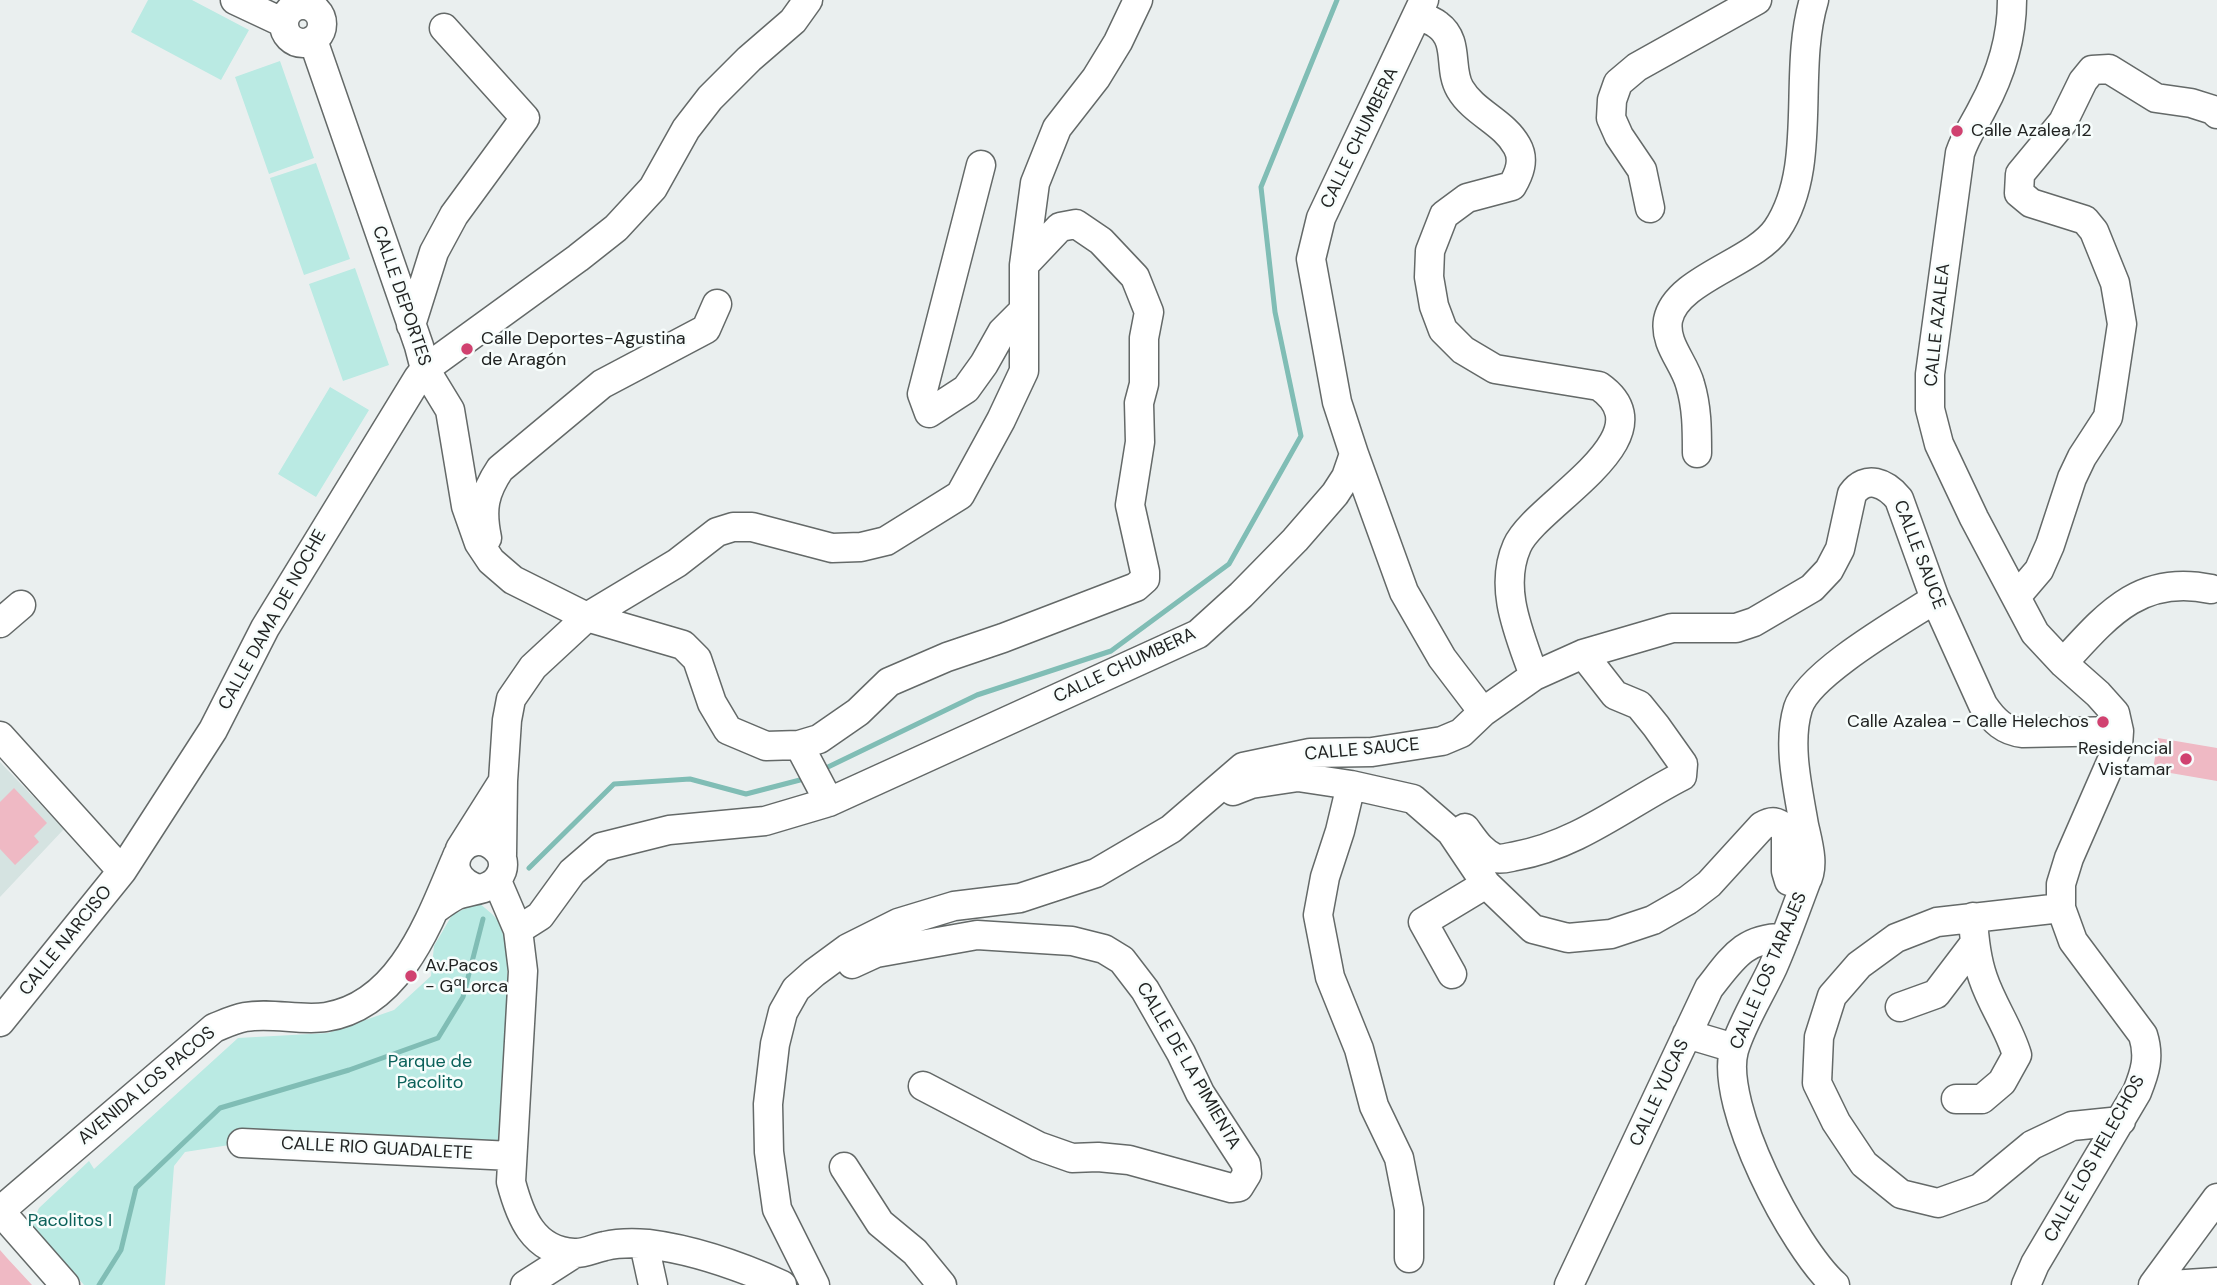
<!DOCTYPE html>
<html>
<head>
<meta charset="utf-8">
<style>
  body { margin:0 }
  canvas { display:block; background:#eaefef }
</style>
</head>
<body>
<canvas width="2217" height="1285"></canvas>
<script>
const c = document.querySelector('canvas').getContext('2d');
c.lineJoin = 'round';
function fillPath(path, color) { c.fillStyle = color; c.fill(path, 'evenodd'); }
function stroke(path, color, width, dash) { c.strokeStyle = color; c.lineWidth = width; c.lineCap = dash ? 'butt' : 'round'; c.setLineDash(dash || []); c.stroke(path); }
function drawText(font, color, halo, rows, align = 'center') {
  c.font = font + ' "DM Sans",sans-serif'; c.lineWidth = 5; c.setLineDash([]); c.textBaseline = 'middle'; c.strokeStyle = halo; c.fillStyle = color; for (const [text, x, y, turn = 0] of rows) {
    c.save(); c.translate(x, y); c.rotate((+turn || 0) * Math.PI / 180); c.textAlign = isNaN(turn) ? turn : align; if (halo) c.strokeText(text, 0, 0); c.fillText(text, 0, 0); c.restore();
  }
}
const built = new Path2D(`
  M0 762 64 829 0 897Z`);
const green = new Path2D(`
  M148 0H192L249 30 221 80 131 32Z
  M280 61 314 158 269 174 235 77Z
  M316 163 350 259 304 275 270 178Z
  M355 268 389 365 343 381 309 284Z
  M330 387 369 410 316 497 278 474Z
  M478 902C484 908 494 914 498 921 518 954 501 1098 498 1143H242L185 1152 174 1166 165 1285H84L31 1225 39 1208 89 1161 94 1169 238 1038 328 1033 394 1010 431 976 434 946 452 915Z`);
const stream = new Path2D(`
  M828 767 977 695 1111 651 1229 564 1301 436 1275 312 1261 187 1337 0
  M529 868 614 784 690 779 746 794 800 780
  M99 1285 121 1250 136 1188 220 1108 349 1070 438 1038 463 997 483 919`);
const building = new Path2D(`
  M2158 738 2217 748V781L2153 770Z
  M14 788 47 823 34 836 39 842 15 865 0 849V802Z
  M0 1250 7 1258 32 1285H0Z`);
const minor = new Path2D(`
  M235 0 284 23
  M2012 0C2012 38 2000 76 1982 109 1974 125 1966 135 1960 153L1930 374V409L1939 444 1974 518 2035 633 2063 663 2098 694 2115 713 2119 731 2118 746 2069 858 2061 884V908L2073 941 2143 1035C2150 1057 2145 1072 2137 1092L2035 1264 2026 1285
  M284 24a19 19 0 1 1 38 0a19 19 0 1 1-38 0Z
  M1419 16C1425 18 1433 21 1438 25 1460 41 1448 69 1460 89 1474 113 1504 122 1517 146 1525 160 1519 174 1512 186L1467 198 1444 215 1430 251 1429 277 1434 306 1443 330 1463 350 1495 369 1599 386C1672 437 1535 504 1517 546 1498 589 1520 635 1534 676
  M313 40 419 346 425 369 450 410 466 506 479 543 491 561 513 580 587 617 683 645 697 659 712 703 728 730 766 746 799 745 819 739 858 712 889 682 947 657 1003 638 1136 587 1145 579V572L1130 505 1140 442 1139 403 1144 384V338L1149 312 1135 277 1101 241 1076 224 1060 227 1024 265
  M981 165 922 394 929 413 966 389 984 364 1002 332 1023 311
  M1650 208 1642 170 1619 136 1611 118 1612 100 1618 83 1637 67 1757 0
  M411 325 434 252 454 215 525 118 444 28
  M1697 453C1697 429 1697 407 1690 384 1684 362 1664 344 1668 320 1676 279 1754 263 1777 229 1819 166 1792 73 1814 0
  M1354 454 1404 592 1442 658 1483 712
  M487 538C481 509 484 493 500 469L602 384 706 329 717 304
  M2016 597 2039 570 2050 545 2072 478 2082 457 2108 417 2122 324 2115 283 2094 231 2085 220 2031 203 2019 193 2020 174 2063 122 2083 81 2092 70 2109 69 2156 98 2191 103 2213 110 2217 114
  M0 623 21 605
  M2063 663C2107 615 2140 574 2211 589
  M0 736 122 871 0 1022
  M799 745 829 802
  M1351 785 1340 831 1325 877 1318 915 1330 977 1359 1049 1374 1106 1399 1158 1409 1209V1258
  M1233 791 1251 784 1298 777 1351 785 1413 799 1451 832 1486 884 1533 929 1568 938 1611 934 1653 920 1688 900 1709 884 1762 826C1772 820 1777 821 1786 829V871L1789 881 1797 884 1806 882C1815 866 1808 843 1804 825 1798 789 1787 744 1798 708 1809 673 1903 620 1935 599
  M1465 828C1474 840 1481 852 1495 858 1502 860 1510 857 1516 856 1578 845 1627 804 1682 776L1683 764 1656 726 1639 705 1615 695 1583 654
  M460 849 503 781
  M502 855 503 781 507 720 511 699 533 667 587 617 677 563 717 532 733 527H752L832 548 861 547 886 541 960 495 1001 420 1024 371V265L1035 183 1057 128 1096 78 1118 42 1138 0
  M122 871 213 730 265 628 418 378 425 369 578 258 616 228 653 188 686 129 710 98 749 59 793 21 808 0
  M497 881 518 930 523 971 511 1182C520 1216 533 1251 574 1253 583 1254 595 1248 605 1246 618 1243 635 1243 648 1244 695 1250 740 1266 782 1285
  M1806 882C1795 911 1785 940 1773 967 1761 993 1742 1023 1734 1050 1719 1105 1793 1247 1835 1285
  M2061 908 1937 922 1896 938 1859 965 1832 996 1819 1037 1817 1083 1836 1122 1864 1164 1901 1194 1938 1203 1980 1188 2032 1145 2072 1126 2121 1121
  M434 910C441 905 449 899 457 895 474 889 495 891 502 871 504 865 503 856 498 851 471 819 429 872 478 889
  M518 930 540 916 572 872 601 847 669 830 765 821 829 802 1198 634 1241 595 1295 540 1335 494 1346 477 1354 454 1337 402 1311 259 1321 218 1424 0
  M852 964 876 953 977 935 1072 941 1104 949 1122 960 1145 990 1181 1053 1200 1093 1246 1164 1247 1174 1239 1187 1231 1188 1129 1160 1098 1157 1072 1158 1038 1146 923 1086
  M1452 974 1423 922 1486 884
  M1900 1007 1936 994 1974 944
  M1687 1034 1734 1048
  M1956 1099H1982L2002 1082 2017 1055C2009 1028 1992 1005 1983 978 1976 958 1974 938 1973 917
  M242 1143 512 1156
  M844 1167 880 1223 915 1252 942 1285
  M0 1211 214 1028C224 1024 234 1019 245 1017 271 1012 300 1021 326 1017 400 1005 429 922 455 861
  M0 1211 65 1285
  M644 1244 653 1285
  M525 1285 575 1253
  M815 1285 777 1209 769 1152 768 1104 775 1044 783 1012 796 989 814 973 848 948 898 923 954 906 1020 898 1096 873 1171 829 1243 767 1310 753 1372 752 1442 741 1461 733 1483 712 1534 676 1583 654 1672 628H1736L1754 622 1812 588 1829 570 1840 549 1852 494C1866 474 1886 483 1899 499L1935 599 1983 705C1994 721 2004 731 2023 733L2119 731
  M1569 1285 1709 988C1732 959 1744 937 1785 938
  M2153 1285 2217 1198
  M2171 1285 2217 1282`);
const markers = [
  [1957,131,7,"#d04270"],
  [467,349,7,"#d04270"],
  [2103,722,7,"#d04270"],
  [2186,759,7,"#d04270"],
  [411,976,7,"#d04270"]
];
const poiNames = [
  ["Calle Azalea 12",1971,131],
  ["Calle Deportes-Agustina",481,339],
  ["de Aragón",481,360],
  ["Calle Azalea - Calle Helechos",2089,722,"right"],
  ["Residencial",2172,749,"right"],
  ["Vistamar",2172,770,"right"],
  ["Av.Pacos",425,966],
  ["- GªLorca",425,987]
];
const streetNames = [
  ["CALLE CHUMBERA",1360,138,-64],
  ["CALLE DEPORTES",401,296,71],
  ["CALLE AZALEA",1938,325,-84],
  ["CALLE SAUCE",1919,555,69],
  ["CALLE DAMA DE NOCHE",273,620,-61],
  ["CALLE CHUMBERA",1125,666,-25],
  ["CALLE SAUCE",1362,750,-5],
  ["CALLE NARCISO",66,941,-51],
  ["CALLE LOS TARAJES",1769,971,-67],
  ["CALLE DE LA PIMIENTA",1188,1066,60],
  ["AVENIDA LOS PACOS",147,1086,-40],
  ["CALLE YUCAS",1660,1093,-65],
  ["CALLE RIO GUADALETE",377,1149,3],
  ["CALLE LOS HELECHOS",2095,1159,-61]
];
const parkNames = [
  ["Parque de",430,1062],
  ["Pacolito",430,1083],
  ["Pacolitos I",70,1221]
];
fillPath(built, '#d5e3e1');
fillPath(green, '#baeae3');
stroke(stream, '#80bdb5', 5);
fillPath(building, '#efb9c4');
stroke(minor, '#646968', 31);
stroke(minor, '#fff', 28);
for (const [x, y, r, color] of markers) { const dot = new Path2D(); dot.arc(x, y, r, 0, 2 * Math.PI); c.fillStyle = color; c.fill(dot); stroke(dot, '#f7fdfc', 2.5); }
drawText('18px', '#212322', '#f7fdfc', poiNames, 'left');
drawText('18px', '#212322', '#f7fdfc', streetNames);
drawText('18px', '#0b615a', '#f7fdfc', parkNames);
</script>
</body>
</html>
